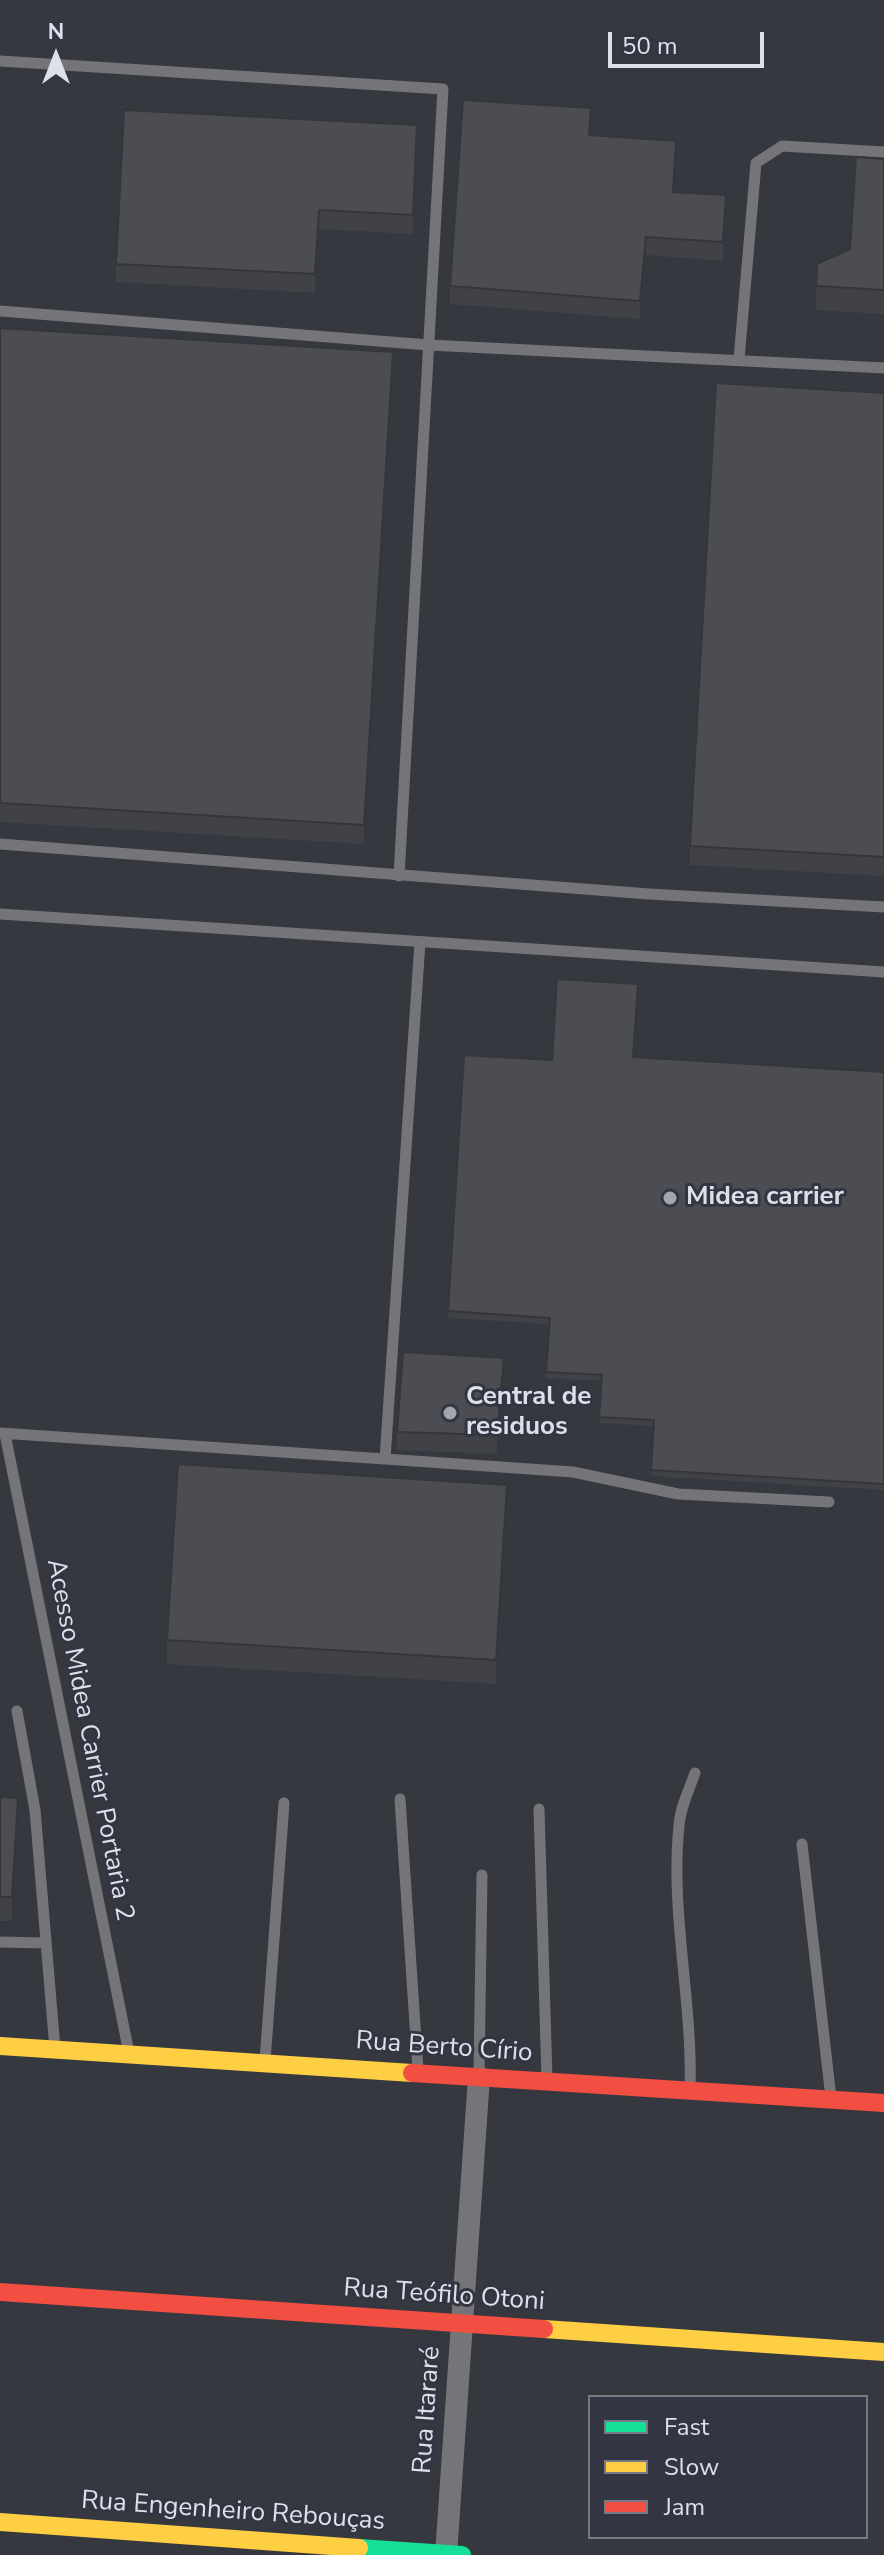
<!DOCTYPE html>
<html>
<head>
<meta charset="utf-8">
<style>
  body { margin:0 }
  #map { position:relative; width:884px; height:2555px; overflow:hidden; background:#363840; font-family:"Nunito Sans",sans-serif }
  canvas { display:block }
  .legend { position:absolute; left:588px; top:2395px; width:280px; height:144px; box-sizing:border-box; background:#333543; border:2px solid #777985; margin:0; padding:10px 14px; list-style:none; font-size:24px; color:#dee0e9 }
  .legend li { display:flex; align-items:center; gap:16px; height:40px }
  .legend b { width:40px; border:2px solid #777985 }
  .north { position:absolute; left:16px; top:16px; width:80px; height:80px; -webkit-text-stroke:6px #333543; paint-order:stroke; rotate:0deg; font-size:22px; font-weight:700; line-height:32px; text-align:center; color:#dee0e9 }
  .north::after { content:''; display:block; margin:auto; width:28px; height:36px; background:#dee0e9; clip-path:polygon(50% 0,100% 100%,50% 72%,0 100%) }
  .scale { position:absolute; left:608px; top:32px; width:156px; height:36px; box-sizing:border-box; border:4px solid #dee0e9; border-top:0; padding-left:10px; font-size:24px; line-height:28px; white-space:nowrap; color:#dee0e9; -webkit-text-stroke:6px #333543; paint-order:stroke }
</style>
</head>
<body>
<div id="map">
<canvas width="884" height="2555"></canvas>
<ul class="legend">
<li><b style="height:10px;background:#16e098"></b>Fast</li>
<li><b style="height:10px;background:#ffcf43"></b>Slow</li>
<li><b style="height:10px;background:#f24e42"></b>Jam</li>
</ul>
<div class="north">N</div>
<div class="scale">50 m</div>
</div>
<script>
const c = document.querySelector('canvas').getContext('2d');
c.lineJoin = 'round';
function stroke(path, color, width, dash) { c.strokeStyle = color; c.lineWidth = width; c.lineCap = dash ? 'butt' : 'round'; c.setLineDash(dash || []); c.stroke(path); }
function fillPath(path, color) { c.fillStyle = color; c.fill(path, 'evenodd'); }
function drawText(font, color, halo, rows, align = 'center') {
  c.font = font + ' "Nunito Sans",sans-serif'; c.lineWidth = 6; c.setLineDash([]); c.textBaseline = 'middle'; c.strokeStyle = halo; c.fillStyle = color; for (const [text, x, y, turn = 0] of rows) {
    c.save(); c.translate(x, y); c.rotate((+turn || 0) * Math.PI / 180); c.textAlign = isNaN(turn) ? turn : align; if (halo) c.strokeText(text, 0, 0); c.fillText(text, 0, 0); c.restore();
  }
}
const lane = new Path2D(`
  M0 61 443 89 399 876
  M0 311 429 345 884 368
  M739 359 756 163 782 146 884 152
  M0 844 649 894 884 907
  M0 914 884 972
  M0 1433 385 1459 420 942
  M5 1434 129 2053
  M385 1459 573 1472 678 1494 829 1502
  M17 1711 35 1810 55 2049
  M400 1799 418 2070
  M539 1809 547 2080
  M802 1844 831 2098
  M0 1942 46 1943
  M265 2061 284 1803
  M479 2074 482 1875
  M690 2090C693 2002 670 1913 679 1826 680 1808 689 1790 695 1773`);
const street = new Path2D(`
  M446 2555 479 2077`);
const fast = new Path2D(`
  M359 2548 462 2555`);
const slow = new Path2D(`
  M0 2046 412 2073
  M544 2329 884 2352
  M0 2522 359 2548`);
const jam = new Path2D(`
  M412 2073 884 2103
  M0 2292 544 2329`);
const wall = new Path2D(`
  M591 135 676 159 674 192 726 214 723 261 646 255 640 319 450 304V286Z
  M417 144 413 234 319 229 315 293 116 282V264Z
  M884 159V314L816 310V286L850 249Z
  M0 328 393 370 364 844 0 822Z
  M884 393V876L690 865V846Z
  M464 1055 552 1060 634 1057 884 1072V1490L651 1476 654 1426 599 1423 602 1381 546 1378 549 1324 448 1318Z
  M504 1376 497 1454 397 1450V1432Z
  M507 1509 496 1684 167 1664V1640Z
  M0 1797 18 1822 12 1921H0Z`);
const shadedWall = new Path2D(`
  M417 125V144L413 234V215Z
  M676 141V159L673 210V192Z
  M726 195V214L723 261V242Z
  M319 210V229L315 293V274Z
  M646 237V255L640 319V301Z
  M393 352V370L364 844V825Z
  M504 1358V1376L497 1454V1435Z
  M507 1485V1509L496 1684V1660Z
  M18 1798V1822L12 1921V1897Z`);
const building = new Path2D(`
  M463 100 591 108 589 135 676 141 673 192 726 195 723 242 646 237 640 301 450 286Z
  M124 110 417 125 413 215 319 210 315 274 116 264Z
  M856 157 884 159V290L816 286 817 264 850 249Z
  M0 328 393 352 364 825 0 803Z
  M716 383 884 393V857L690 846Z
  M557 979 638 984 633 1057 884 1072V1484L651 1470 654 1420 599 1417 602 1375 546 1372 550 1318 448 1311 464 1055 552 1060Z
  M403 1352 504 1358 497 1435 397 1432Z
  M178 1464 507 1485 496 1660 167 1640Z
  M0 1797 18 1798 12 1897H0Z`);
const markers = [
  [670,1198,8,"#a3a5ae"],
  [450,1413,8,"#a3a5ae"]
];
const poiNames = [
  ["Midea carrier",686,1198],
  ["Central de",466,1398],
  ["residuos",466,1428]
];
const streetNames = [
  ["Acesso Midea Carrier Portaria 2",89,1740,79],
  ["Rua Berto Círio",444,2048,4],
  ["Rua Teófilo Otoni",444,2296,4],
  ["Rua Itararé",428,2410,-86],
  ["Rua Engenheiro Rebouças",233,2512,4]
];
stroke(lane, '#757579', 11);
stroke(street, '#757579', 22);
stroke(fast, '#16e098', 18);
stroke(slow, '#ffcf43', 18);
stroke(jam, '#f24e42', 18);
fillPath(wall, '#404247');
fillPath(shadedWall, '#34363a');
fillPath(building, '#4b4d53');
stroke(building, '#34363a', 2);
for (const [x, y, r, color] of markers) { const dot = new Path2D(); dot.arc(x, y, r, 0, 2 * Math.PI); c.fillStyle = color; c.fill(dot); stroke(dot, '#333543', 3); }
drawText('bold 26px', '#dee0e9', '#333543', poiNames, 'left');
drawText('26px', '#dee0e9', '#333543', streetNames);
</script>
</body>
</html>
